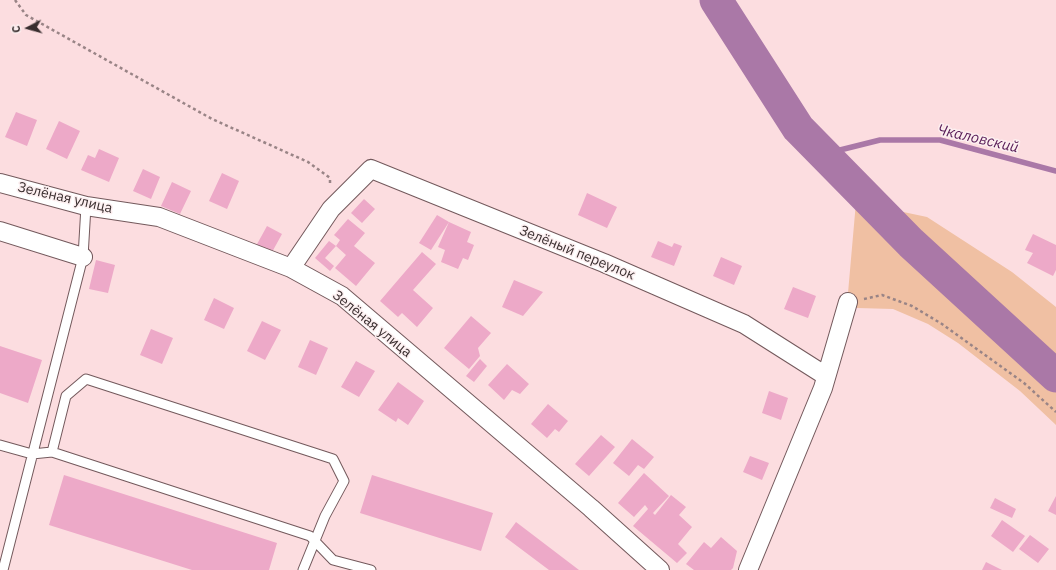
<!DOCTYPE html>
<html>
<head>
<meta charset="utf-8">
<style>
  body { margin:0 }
  #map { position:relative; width:1056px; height:570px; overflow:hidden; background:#fcdde0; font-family:"IBM Plex Sans",sans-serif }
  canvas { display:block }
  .north { position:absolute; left:8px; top:8px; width:40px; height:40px; -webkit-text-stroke:3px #fceff0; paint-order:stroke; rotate:264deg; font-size:11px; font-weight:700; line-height:16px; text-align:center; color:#392e2f }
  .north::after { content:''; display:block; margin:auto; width:14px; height:18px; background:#392e2f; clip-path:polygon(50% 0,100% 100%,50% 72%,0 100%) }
</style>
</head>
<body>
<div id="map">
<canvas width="1056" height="570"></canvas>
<div class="north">С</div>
</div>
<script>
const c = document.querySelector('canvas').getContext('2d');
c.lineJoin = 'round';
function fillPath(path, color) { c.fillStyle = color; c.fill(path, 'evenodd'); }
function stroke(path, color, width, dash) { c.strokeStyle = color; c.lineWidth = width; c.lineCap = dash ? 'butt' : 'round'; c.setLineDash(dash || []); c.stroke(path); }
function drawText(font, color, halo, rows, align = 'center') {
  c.font = font + ' "IBM Plex Sans",sans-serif'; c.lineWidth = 3; c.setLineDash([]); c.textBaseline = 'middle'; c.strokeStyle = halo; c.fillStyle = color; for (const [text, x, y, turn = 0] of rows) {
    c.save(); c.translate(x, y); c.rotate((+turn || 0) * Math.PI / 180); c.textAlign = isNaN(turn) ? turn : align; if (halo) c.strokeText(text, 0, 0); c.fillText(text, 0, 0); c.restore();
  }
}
const green = new Path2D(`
  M856 202 927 217 1012 272 1056 307V425L1020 391 958 343 928 324 893 309 857 308 848 293Z`);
const stream = new Path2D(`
  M824 154 880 140H940L1056 171`);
const river = new Path2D(`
  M716 0 798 128 911 243 1056 376`);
const building = new Path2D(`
  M16 112 37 120 27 146 5 137Z
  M59 121 80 131 67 159 46 149Z
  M99 149 119 158 109 182 81 170 88 155 95 158Z
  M143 169 160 177 151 199 133 191Z
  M222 173 239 181 227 209 209 201Z
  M172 182 191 191 180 214 161 206Z
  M587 193 617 207 607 228 578 215Z
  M364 199 375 209 362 223 351 213Z
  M437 215 449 222 431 250 419 243Z
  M348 219 365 233 354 246 375 263 356 286 335 268 346 255 336 246 340 240 334 235Z
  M449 222 471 232 467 242 474 245 468 260 463 258 458 269 441 262 445 250 438 247Z
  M267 226 282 234 271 254 256 246Z
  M1033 234 1056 245V270L1053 276 1027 263 1033 253 1025 250Z
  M329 241 336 246 325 258 334 266 330 271 315 258Z
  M658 241 672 247 674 243 682 246 674 266 651 257Z
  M422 252 436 264 413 290 433 308 417 327 402 313 398 317 380 301Z
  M721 257 742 266 734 285 713 276Z
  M96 260 115 265 108 293 89 289Z
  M514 280 543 292 523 316 502 307Z
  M793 287 816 296 808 318 784 309Z
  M214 298 234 308 224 329 204 320Z
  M471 316 491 333 478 348 480 356 469 369 444 348Z
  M262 321 281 330 265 360 247 351Z
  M151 329 173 338 162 364 140 355Z
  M310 340 328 348 316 375 298 367Z
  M0 346 42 360 28 403 0 393Z
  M480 359 487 366 474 382 466 376Z
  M356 361 375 371 359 397 341 387Z
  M507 364 529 384 520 394 512 390 504 400 488 385Z
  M398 382 424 401 408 425 398 418 396 422 378 410Z
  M769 391 788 398 781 420 762 413Z
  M548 404 568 421 559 432 555 429 547 438 531 424Z
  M601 435 615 447 589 476 575 464Z
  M632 439 654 457 644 469 638 465 629 476 613 463Z
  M750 456 769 463 762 480 743 472Z
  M644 473 669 496 653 513 655 515 671 495 686 507 679 515 692 527 678 544 687 553 677 563 633 526 648 509 645 505 634 517 618 503Z
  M64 475 277 543 269 570H192L49 525Z
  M372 475 493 513 481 551 360 513Z
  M1056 496V515L1048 511Z
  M995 498 1016 509 1012 518 990 508Z
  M1002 520 1025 536 1013 552 991 536Z
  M516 522 579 570H549L505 537Z
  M1030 535 1049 549 1038 563 1019 549Z
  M721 537 737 551 733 568 731 570H694L686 564 704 542 711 548Z
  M986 562 1002 570H982Z`);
const path = new Path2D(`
  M15 0 26 15 212 119 308 162 330 178V183
  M864 299 882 295 912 306 942 324 1024 383 1056 412`);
const lane = new Path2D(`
  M0 445 32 454 52 452 310 536 333 560 371 570
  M52 452 66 396 86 379 333 459 344 481 325 516 303 570
  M3 570 83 257 86 206`);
const street = new Path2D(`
  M0 183 86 206 159 217 291 268 342 296 591 508 660 570
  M0 231 83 257
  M291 268 331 209 371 169 604 263 744 324 826 376
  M748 570 823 388 848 302`);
const streetNames = [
  ["Зелёная улица",65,198,13],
  ["Зелёный переулок",577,253,22],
  ["Зелёная улица",372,324,39]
];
const waterNames = [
  ["Чкаловский",978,139,13]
];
fillPath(green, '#f0c0a3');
stroke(stream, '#aa78a7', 5.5);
stroke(river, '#aa78a7', 33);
fillPath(building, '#eda9c8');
stroke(lane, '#73595c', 11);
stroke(street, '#73595c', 20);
stroke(path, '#998486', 2.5, [3, 3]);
stroke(lane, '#fff', 9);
stroke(street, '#fff', 18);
drawText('14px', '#392e2f', '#fceff0', streetNames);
drawText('italic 15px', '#571a56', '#fceff0', waterNames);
</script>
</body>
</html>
